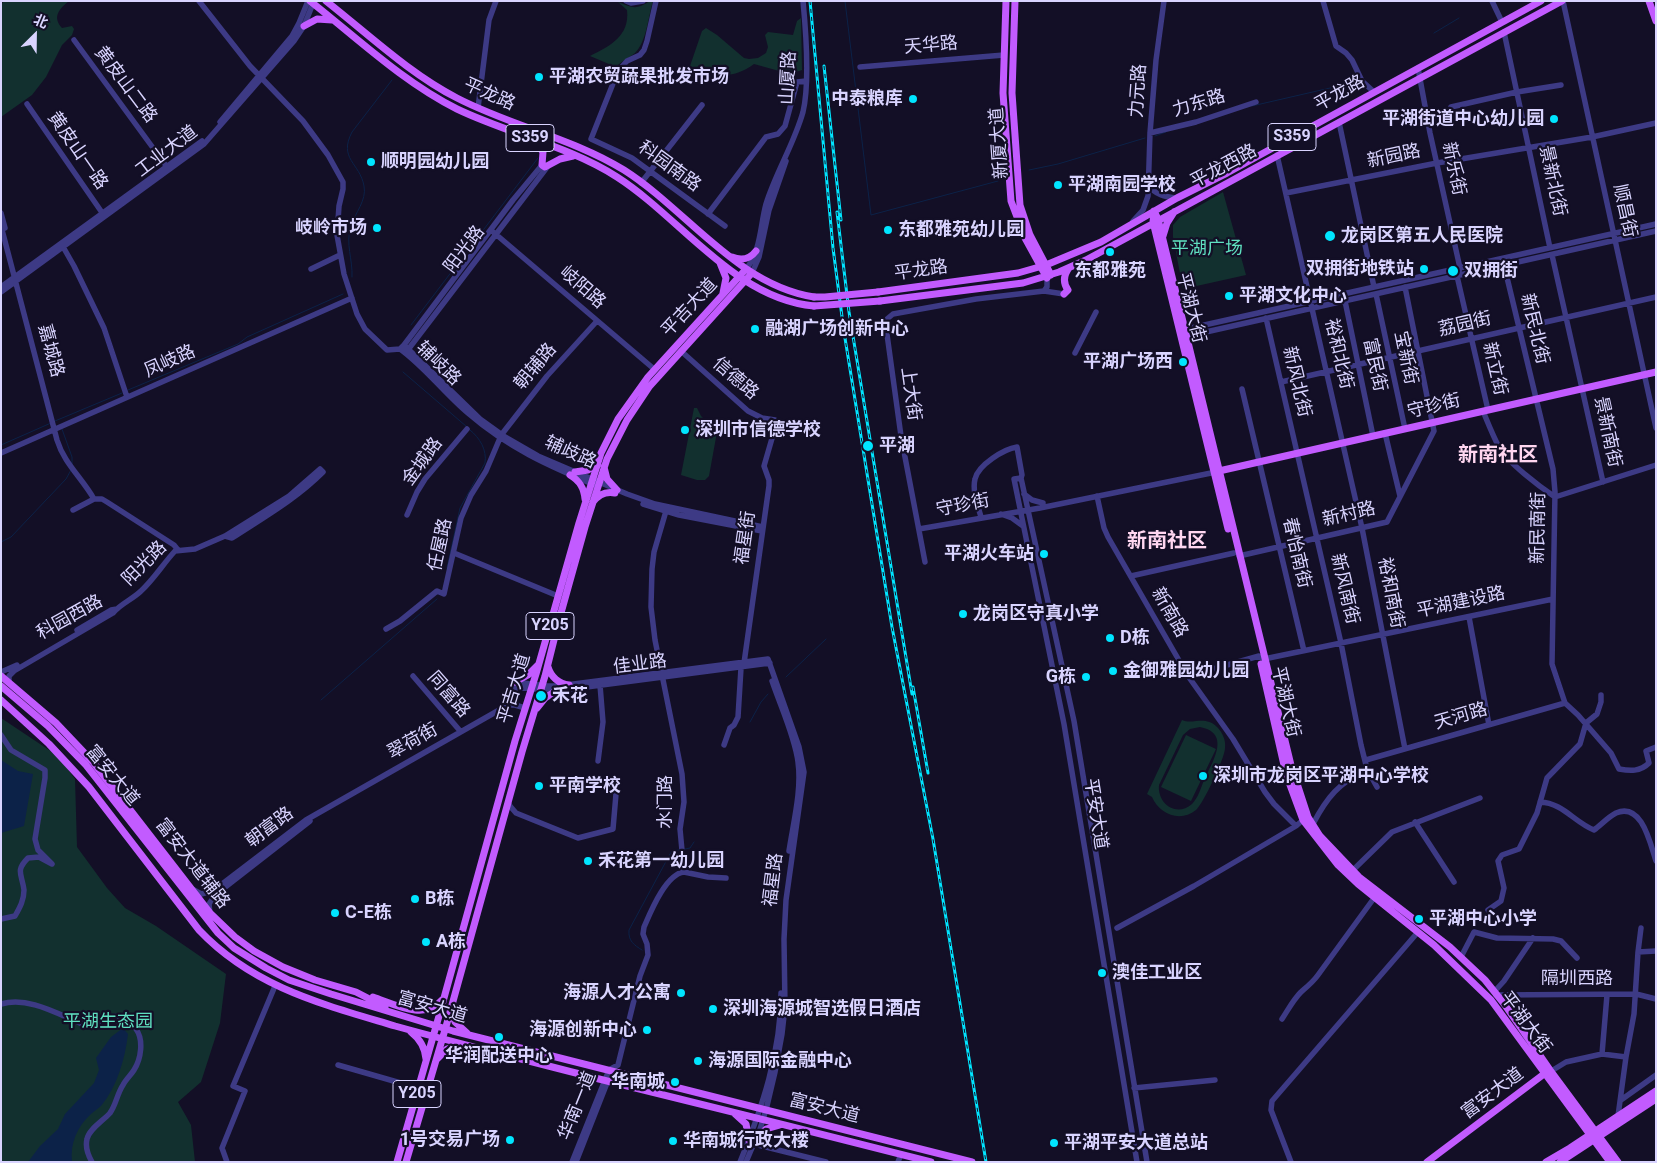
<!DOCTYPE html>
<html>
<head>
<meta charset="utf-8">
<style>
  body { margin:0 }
  #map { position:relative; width:1657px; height:1163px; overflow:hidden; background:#130f26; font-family:Roboto,"Noto Sans SC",sans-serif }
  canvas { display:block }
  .frame { position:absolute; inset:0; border:2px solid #d9d4ff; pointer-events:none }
  .north { position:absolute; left:10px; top:10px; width:50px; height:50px; -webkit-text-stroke:4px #130f26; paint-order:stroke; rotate:23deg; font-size:14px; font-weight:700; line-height:20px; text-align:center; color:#d9d4ff }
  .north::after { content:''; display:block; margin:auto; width:18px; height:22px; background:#d9d4ff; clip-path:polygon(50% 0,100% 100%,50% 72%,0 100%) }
</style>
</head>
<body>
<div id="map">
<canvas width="1657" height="1163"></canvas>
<div class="frame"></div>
<div class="north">北</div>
</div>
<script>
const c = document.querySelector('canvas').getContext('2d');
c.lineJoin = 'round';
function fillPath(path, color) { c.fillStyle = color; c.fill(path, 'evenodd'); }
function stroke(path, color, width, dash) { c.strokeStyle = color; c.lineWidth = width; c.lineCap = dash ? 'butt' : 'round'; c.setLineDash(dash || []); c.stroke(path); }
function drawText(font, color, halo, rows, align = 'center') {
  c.font = font + ' Roboto,"Noto Sans SC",sans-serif'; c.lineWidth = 4.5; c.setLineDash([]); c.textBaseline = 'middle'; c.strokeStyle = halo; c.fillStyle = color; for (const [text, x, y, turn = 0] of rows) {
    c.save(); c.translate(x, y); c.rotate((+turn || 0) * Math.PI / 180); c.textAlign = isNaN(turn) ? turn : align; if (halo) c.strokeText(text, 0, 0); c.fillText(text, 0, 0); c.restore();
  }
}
const green = new Path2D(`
  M4 1H69C59 9 52 17 62 28L72 26 74 29 72 35 62 45 46 77 32 95 1 117V5Z
  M650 1H653C648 17 647 41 635 53 629 58 623 60 616 67L590 56C610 46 630 36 627 10L618 2C633 8 636 10 650 1Z
  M801 18 802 70 790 74 754 64C731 81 715 75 690 66L702 31 706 28 717 35 744 58 749 59 758 58 766 53 768 47 765 35 768 32 793 35 797 21Z
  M1223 192 1246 275 1183 289 1173 237V225L1180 217Z
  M694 408H697L701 416 717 432 709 476 705 480H697L681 475Z
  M1 718 58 756 75 779 77 847 107 888 125 908 156 926 226 974 220 1023 201 1082 178 1102 191 1125 195 1162H1Z
  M1182 720C1193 725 1205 715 1217 727 1223 733 1226 741 1225 748 1225 758 1203 804 1196 810 1180 823 1159 814 1152 797L1147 794ZM1200 727C1232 733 1212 763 1204 780 1201 788 1198 798 1192 804 1176 818 1157 803 1159 785L1183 735 1190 729Z
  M1186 735 1216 749 1191 801 1161 787Z`);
const water = new Path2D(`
  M1 760 18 771 33 774 24 826 1 833Z
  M123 1028 128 1034C125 1059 117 1087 101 1106 98 1109 94 1111 91 1114 77 1127 70 1143 72 1162H28L40 1146 58 1129 65 1114 94 1083 99 1070 96 1058 111 1037Z`);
const stream = new Path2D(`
  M845 1 871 215 998 181
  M1434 33 1459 18
  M1252 106 1343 85 1356 84
  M1155 136 1166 132
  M1029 170 1058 164 1145 138
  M352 277C353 259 345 244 351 226 355 213 367 200 364 186 360 163 338 159 352 132L392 80
  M411 325 538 158
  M403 372 467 427
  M128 390 238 344 247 337 343 294
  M55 421 122 393
  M62 429 72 457V464
  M1 445 51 423
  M1 542 11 537 66 479 71 470
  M447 568 460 508 485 463C487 450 480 438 470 430
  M786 677 826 639
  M321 700 437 599
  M750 722 761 702 768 694
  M685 849 690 848 694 842
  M642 950C634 945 628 941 629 930L670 854 672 851 679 850`);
const minor = new Path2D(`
  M199 1 250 66 303 121 328 155 343 182V189L339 206 337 235 344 274 357 314 365 329 387 350 400 349 404 345 480 419 505 437 538 456 627 494 655 504 763 527
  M626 1 631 3 643 1
  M656 1 647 41 644 50 640 55 627 61 618 71 591 139 632 158 725 226
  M1323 1 1336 46 1346 53 1352 60 1362 81 1374 92
  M1492 1 1502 22
  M1563 1 1656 428
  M1504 32 1550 248
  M74 40 167 167 170 168
  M860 67 1004 55
  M1418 68 1430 133 1460 268 1457 276 1488 410
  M27 104 103 214
  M1451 107 1517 92 1561 85
  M478 108 489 20 496 1
  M220 122 292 36 299 23 308 1
  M1339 122 1374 287
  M1150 133 1196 122 1256 102
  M1277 155 1362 528 1405 749
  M641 183 702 105
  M1148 184C1155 195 1165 197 1177 198
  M1286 193 1437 163 1592 137 1656 123
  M1 213 5 228
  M708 214 766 137 778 134 785 126 797 82 806 81
  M1133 221 1143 210 1148 196 1150 133 1156 60 1164 1
  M1 226 57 440C64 463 82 478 94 499H102L107 502 174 545 178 550
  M492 231 654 369
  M62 245 74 266 104 328 127 397
  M1552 255 1603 482
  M1504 265 1553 469 1555 492 1552 664 1565 703 1578 715 1611 753 1619 769C1630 771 1640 772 1649 763L1646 751 1656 747
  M311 269 340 255
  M746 269C761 251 760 226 766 204 776 172 794 144 803 112 810 82 806 32 803 1
  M752 273 759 257 769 210 786 161
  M1 287 202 141
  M1044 291 1047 287V278
  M1 292 204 144 294 41 304 26 314 1
  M1376 294 1405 429
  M1345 301 1373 436
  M1266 318 1341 643 1361 745 1367 769C1339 783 1327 797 1313 824
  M1182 330 1656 224
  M1183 333 1186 336 1197 334 1656 231
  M404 345 513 200 542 165
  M400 349C425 367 445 394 469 414 507 447 549 466 595 485
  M407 351 548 166
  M681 351 748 411 762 418 775 420V428L764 466 769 480V486L744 663
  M1075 353 1096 312
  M1281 382 1656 297
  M1242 389 1304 651
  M1483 411C1488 423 1493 436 1499 447 1507 462 1540 487 1555 497L1656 465
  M1385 433 1400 496
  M502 434 547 376 597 321
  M1017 447 1022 475 1021 478 1074 721 1147 1162
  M1 453 352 298
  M1021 478 1014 479 1064 724 1137 1162
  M1024 494 1032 500 1043 503
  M1097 496 1104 528 1108 537 1188 676 1233 739 1265 792 1274 804 1296 826 1303 820
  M643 504 679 515 762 531
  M73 510 94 499
  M1001 514 1012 518 1023 526
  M407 515 417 492 425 479 467 429
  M981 517C978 506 972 491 975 479 978 465 1004 449 1017 447
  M919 529 1040 508 1216 472
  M454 553 558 596
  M1239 556 1387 522 1434 431 1405 287
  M925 562 901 436 886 327 887 319 893 314 976 299 1044 291 1064 294
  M1131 576 1234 553
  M1469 617 1489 725
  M386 629 400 621 437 591 444 594 461 518 471 495 486 471 500 438
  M77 630 111 610 117 609
  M1 672 17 665
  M413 676 461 732
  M1188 676 1259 656 1264 659 1553 599
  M772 681C780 705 795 737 798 762 802 790 793 824 789 851
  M9 683V676L14 671 113 613C120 604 133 599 141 591 154 579 163 564 175 551L195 549 225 536 289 496 320 469 323 472C296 499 264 517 232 538L225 536
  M513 687 556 691 770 663
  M511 705 515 682 547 686H558L768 659 799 747 804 772 786 900 784 939 785 1007 782 1034 775 1072 766 1110 760 1129 746 1162
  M1 735 11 750 45 770V778L35 839 38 850 52 864 39 857 28 858C15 871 22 874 24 890 24 900 20 907 15 916L1 919
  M724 745 730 728 734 725 738 717 741 668
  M1366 760 1565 703
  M598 761 603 722 600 685
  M1367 769 1377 787
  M508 802 510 806 516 813 578 838 613 829 616 794
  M1540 802C1563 803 1574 822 1594 830 1601 825 1608 817 1616 813 1642 802 1650 843 1656 861
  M1415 822 1454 882
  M684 872 708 877 726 878
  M1350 873 1392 832 1480 798
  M194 890 201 894 213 891 306 820 508 705H515L525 708
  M1488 910 1501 901 1504 888 1498 861 1502 855 1519 849 1537 813 1547 778 1580 744 1586 723 1597 714 1601 702V695
  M210 913 209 904 215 895 310 821
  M1117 928 1194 886 1296 826
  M1638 952 1641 928
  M1461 957 1474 932 1497 938 1553 939 1561 941 1577 958
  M1494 992 1504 981 1533 938
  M1496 995 1636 994 1656 999
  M1 1004C30 996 59 1015 85 1025L94 1026C101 1020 109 1015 118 1016 126 1016 132 1022 136 1029 144 1040 141 1059 134 1070 131 1075 126 1079 123 1085 117 1094 116 1105 110 1113 103 1121 89 1129 87 1139 85 1147 88 1155 92 1162
  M1282 1019C1288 1010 1293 1000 1301 992 1308 986 1313 982 1318 975L1377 894
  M1602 1054 1607 995
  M338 1065 418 1088
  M609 1070 618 1065 640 976 648 955 647 944 643 934 644 927C651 911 666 874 684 872L680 829 684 802 682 774 655 640 651 607 652 569 654 552 666 511
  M1553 1070 1566 1062 1602 1054 1626 1057
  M1134 1088 1215 1080
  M1621 1100 1656 1075
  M1618 1116 1626 1057 1634 1014 1638 952 1656 951
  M754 1144 826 1162
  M227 1162 222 1148 245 1091 233 1086 275 986
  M572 1162 609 1070
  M576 1162 609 1078
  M740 1162C762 1108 781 1052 781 993
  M898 1162 901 1154
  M1291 1162 1271 1110 1272 1101 1418 932`);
const major = new Path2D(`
  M310 1C357 38 403 82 457 109 509 134 569 146 617 177 681 218 735 299 814 306
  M326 1C368 34 410 74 457 98 511 126 572 138 624 170 687 210 737 285 814 297
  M1006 1 1003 93 1011 201 1025 238 1047 278
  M1015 1 1012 93 1020 205 1030 235 1051 275
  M1649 1 1656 21
  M304 26 317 19 332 20
  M535 140 543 152 542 165 545 167 560 159 573 156
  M1154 211 1158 219 1291 765 1308 817 1320 836 1359 877 1450 947 1485 980 1505 1005 1550 1070 1618 1162
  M1154 211 1153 222 1228 529
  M1163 236 1167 223 1174 212
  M732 257C742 261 750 259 756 251
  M720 263 726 278 723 293
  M878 292 1018 273 1046 265 1101 242 1177 198 1227 173 1541 1
  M1064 294 1068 290C1063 283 1063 276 1069 268
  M880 301 1023 283 1059 272 1086 260 1562 1
  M604 467 607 479 617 490
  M1219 471 1656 372
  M575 472 588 470 597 463
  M570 475C580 481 584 488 585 499
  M593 502C599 494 606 491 615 493
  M1261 664 1286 774 1303 820 1338 865 1358 884 1434 945 1491 1000 1610 1162
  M548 667C551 677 559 684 569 685
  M1 676 56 723 93 762 210 913 235 937 254 951 283 967 315 980 356 992 385 1007
  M515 682 528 675 538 665
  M1 686 48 726 86 765 218 933 234 948 266 968 289 980 331 994 453 1031 972 1162
  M1 700 49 744 89 787 199 930C253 987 322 1004 395 1026 460 1044 526 1060 591 1077 704 1105 818 1133 931 1162
  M537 708 545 698 556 691
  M373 997C394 1004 425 1021 442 1000
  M451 1010 455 1022 467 1033
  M411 1032C420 1039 425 1047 426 1059
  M437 1059 447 1049 459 1045
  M735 1114 746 1124 749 1140
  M754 1142 766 1129 780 1125
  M397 1162 439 1016 515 741 536 674 579 523 601 453 618 419 648 377 746 269
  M406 1162 447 1023 522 752 545 676 559 620 585 527 607 459 627 420 649 387 752 273
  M1427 1162 1548 1071
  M1546 1162 1570 1148 1656 1091
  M1560 1162 1656 1099`);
const rail = new Path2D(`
  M810 1 833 248 844 332 892 627 933 839 986 1162
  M824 66 841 220
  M837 212 849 312 912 694
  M913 687 928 773`);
const majorBridge = new Path2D(`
  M814 297H825L878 292
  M814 306 880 301`);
const markers = [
  [539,77,5,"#00e5ff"],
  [913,99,5,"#00e5ff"],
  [1554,119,5,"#00e5ff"],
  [371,162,5,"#00e5ff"],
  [1058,185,5,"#00e5ff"],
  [377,228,5,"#00e5ff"],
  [888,230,5,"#00e5ff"],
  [1330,236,6,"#00e5ff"],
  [1110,252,5,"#00e5ff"],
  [1424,269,5,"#00e5ff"],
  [1453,271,6,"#00e5ff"],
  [1229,296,5,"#00e5ff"],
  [755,329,5,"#00e5ff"],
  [1183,362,5,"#00e5ff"],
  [685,430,5,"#00e5ff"],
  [868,446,6,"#00e5ff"],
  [1044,554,5,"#00e5ff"],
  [963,614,5,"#00e5ff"],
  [1110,638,5,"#00e5ff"],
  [1113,671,5,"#00e5ff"],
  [1086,677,5,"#00e5ff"],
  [541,696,6,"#00e5ff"],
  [1203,776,5,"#00e5ff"],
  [539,786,5,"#00e5ff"],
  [588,861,5,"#00e5ff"],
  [415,899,5,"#00e5ff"],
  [335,913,5,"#00e5ff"],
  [1419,919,5,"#00e5ff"],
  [426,942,5,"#00e5ff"],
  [1102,973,5,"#00e5ff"],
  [681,993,5,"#00e5ff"],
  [713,1009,5,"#00e5ff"],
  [647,1030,5,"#00e5ff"],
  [499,1037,5,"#00e5ff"],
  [698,1061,5,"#00e5ff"],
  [675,1082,5,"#00e5ff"],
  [510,1140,5,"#00e5ff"],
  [673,1141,5,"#00e5ff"],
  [1054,1143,5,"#00e5ff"]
];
const shields = [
  [1292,137,48],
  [530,138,48],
  [550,626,48],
  [417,1094,48]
];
const shieldNames = [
  ["S359",1292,137],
  ["S359",530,138],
  ["Y205",550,626],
  ["Y205",417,1094]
];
const streetNames = [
  ["天华路",931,46,-5],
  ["山厦路",789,78,-87],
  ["黄皮山二路",125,85,53],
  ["力元路",1139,91,-86],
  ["平龙路",1340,94,-29],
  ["平龙路",489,95,24],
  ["力东路",1199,104,-17],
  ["新厦大道",1000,143,-94],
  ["黄皮山一路",77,151,55],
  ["工业大道",167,152,-37],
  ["新园路",1394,157,-12],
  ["科园南路",669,167,36],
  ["平龙西路",1224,167,-28],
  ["新乐街",1453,169,78],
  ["景新北街",1552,181,78],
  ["顺昌街",1624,211,78],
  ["阳光路",465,250,-53],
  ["平龙路",921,271,-8],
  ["岐阳路",582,288,41],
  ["平吉大道",690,308,-47],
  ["平湖大街",1190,308,76],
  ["荔园街",1465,325,-13],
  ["新民北街",1534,329,77],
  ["嘉城路",50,351,75],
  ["裕和北街",1338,354,77],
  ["宝新街",1405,358,78],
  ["凤岐路",170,362,-24],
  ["辅岐路",438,364,44],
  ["富民街",1374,365,78],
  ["朝辅路",536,367,-50],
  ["新立街",1494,369,77],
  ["信德路",735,379,41],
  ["新风北街",1296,382,77],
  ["上大街",910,394,82],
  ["守珍街",1434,407,-13],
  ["景新南街",1607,432,78],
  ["辅歧路",570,453,24],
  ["金城路",423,462,-54],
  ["守珍街",963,506,-11],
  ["新村路",1349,515,-13],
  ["新民南街",1539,528,-89],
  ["福星街",746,538,-82],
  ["任屋路",441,545,-78],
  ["春怡南街",1296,553,77],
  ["阳光路",145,564,-45],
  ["新风南街",1344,589,77],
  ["裕和南街",1390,593,79],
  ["平湖建设路",1461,603,-12],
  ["新南路",1169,613,60],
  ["科园西路",70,618,-29],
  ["佳业路",640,665,-7],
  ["平吉大道",515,689,-73],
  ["同富路",448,695,49],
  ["平湖大街",1285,702,77],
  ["天河路",1461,717,-16],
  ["翠荷街",413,742,-29],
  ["富安大道",112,776,50],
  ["水门路",666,802,-90],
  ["平安大道",1095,814,81],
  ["朝富路",270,828,-37],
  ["富安大道辅路",192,864,52],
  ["福星路",774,880,-83],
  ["隔圳西路",1577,979],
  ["富安大道",432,1008,16],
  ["平湖大街",1525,1023,53],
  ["富安大道",1493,1094,-37],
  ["华南一道",578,1106,-68],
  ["富安大道",824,1109,14]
];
const poiNames = [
  ["平湖农贸蔬果批发市场",549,77],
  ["中泰粮库",903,99,"right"],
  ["平湖街道中心幼儿园",1544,119,"right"],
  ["顺明园幼儿园",381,162],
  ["平湖南园学校",1068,185],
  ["岐岭市场",367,228,"right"],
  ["东都雅苑幼儿园",898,230],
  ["龙岗区第五人民医院",1341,236],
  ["双拥街地铁站",1414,269,"right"],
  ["东都雅苑",1110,271,"center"],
  ["双拥街",1464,271],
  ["平湖文化中心",1239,296],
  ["融湖广场创新中心",765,329],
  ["平湖广场西",1173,362,"right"],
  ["深圳市信德学校",695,430],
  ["平湖",879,446],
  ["平湖火车站",1034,554,"right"],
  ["龙岗区守真小学",973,614],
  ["D栋",1120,638],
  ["金御雅园幼儿园",1123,671],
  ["G栋",1076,677,"right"],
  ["禾花",552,696],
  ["深圳市龙岗区平湖中心学校",1213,776],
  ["平南学校",549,786],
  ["禾花第一幼儿园",598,861],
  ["B栋",425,899],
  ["C-E栋",345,913],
  ["平湖中心小学",1429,919],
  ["A栋",436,942],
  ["澳佳工业区",1112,973],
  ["海源人才公寓",671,993,"right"],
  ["深圳海源城智选假日酒店",723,1009],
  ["海源创新中心",637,1030,"right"],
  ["华润配送中心",499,1056,"center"],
  ["海源国际金融中心",708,1061],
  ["华南城",665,1082,"right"],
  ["1号交易广场",500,1140,"right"],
  ["华南城行政大楼",683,1141],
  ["平湖平安大道总站",1064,1143]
];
const parkNames = [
  ["平湖广场",1207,249],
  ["平湖生态园",108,1022]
];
const quarterNames = [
  ["新南社区",1498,456],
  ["新南社区",1167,542]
];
fillPath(green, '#12302f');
fillPath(water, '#0c2248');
stroke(stream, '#0c2248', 1);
stroke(minor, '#3d3a85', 5.5);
stroke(major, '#c25bff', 7);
stroke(rail, '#00e5ff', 3);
stroke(rail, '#130f26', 1, [4]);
stroke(majorBridge, '#c25bff', 7);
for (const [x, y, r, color] of markers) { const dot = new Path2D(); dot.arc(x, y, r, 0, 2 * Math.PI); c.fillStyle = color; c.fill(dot); stroke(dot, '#130f26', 2); }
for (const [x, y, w] of shields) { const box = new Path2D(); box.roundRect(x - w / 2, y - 13.5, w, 27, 4); c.fillStyle = '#130f26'; c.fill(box); stroke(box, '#d9d4ff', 1); }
drawText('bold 16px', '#d9d4ff', null, shieldNames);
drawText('18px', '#d9d4ff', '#130f26', streetNames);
drawText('bold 18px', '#d9d4ff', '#130f26', poiNames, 'left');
drawText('18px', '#5fe0c0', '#130f26', parkNames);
drawText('bold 20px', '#ffd6f0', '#130f26', quarterNames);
</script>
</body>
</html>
